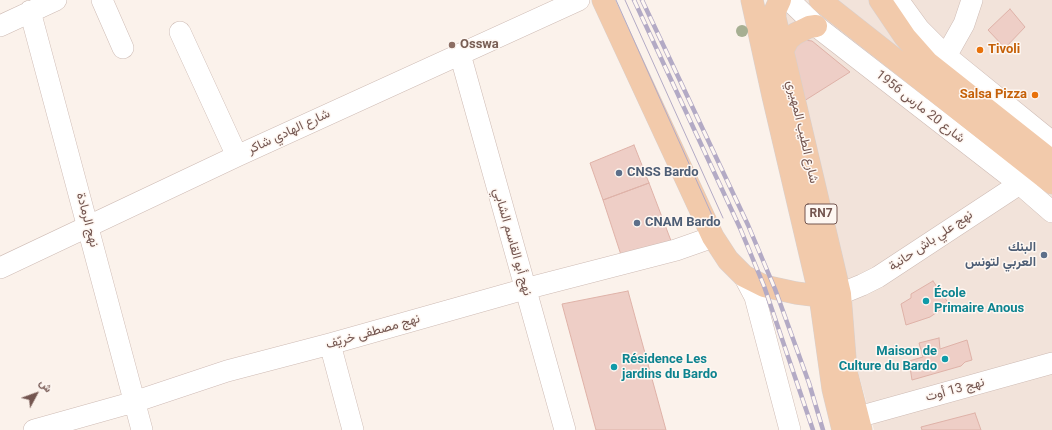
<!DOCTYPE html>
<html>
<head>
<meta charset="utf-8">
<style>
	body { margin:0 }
	#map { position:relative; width:1052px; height:430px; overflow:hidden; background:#fbf2eb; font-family:Roboto,Vazirmatn,sans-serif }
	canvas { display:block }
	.north { position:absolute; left:16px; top:374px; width:40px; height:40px; -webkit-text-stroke:3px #fef7f2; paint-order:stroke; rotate:49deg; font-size:11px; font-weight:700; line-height:16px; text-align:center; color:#745650 }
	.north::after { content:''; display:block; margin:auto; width:14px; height:18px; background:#745650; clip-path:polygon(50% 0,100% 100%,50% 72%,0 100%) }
</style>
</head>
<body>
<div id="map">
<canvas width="1052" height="430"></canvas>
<div class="north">ش</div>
</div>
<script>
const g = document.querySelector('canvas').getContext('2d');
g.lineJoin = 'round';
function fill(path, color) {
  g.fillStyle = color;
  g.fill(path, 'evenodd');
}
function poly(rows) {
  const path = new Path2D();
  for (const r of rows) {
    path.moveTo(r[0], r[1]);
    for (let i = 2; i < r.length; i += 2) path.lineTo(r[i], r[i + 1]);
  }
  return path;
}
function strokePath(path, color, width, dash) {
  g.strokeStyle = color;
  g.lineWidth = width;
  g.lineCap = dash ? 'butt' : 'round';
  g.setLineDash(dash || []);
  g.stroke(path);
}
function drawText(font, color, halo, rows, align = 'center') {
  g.font = font + ' Roboto,Vazirmatn,sans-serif';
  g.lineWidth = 3;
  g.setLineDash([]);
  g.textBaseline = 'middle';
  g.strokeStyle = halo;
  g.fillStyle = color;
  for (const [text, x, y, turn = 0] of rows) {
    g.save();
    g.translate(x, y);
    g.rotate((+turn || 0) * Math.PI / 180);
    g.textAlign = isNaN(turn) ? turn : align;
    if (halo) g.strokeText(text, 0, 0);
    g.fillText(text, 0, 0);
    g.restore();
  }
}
fill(poly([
	[781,0,1052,0,1052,430,874,430,835,288]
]), '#f2e3da');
const building = poly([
	[1010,9,1025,27,1005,48,988,30,1010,9],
	[804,40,812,41,850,72,804,101,794,57,794,47,804,40],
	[634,145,649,183,603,200,590,163,634,145],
	[649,183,673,246,623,261,603,200,649,183],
	[933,281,949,304,930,317,906,325,901,304,911,298,911,294,933,281],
	[628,291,666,430,596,430,562,304,628,291],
	[939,338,940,349,967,340,972,360,965,362,961,366,912,380,909,361,923,357,919,343,939,338],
	[975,413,981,430,922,430,921,427,975,413]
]);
fill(building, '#eecec6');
strokePath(building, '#dfb2a8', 1);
const minor = poly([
	[102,0,123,48],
	[789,0,816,26,1021,185,1052,212],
	[898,0,919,29,946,56,1052,142],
	[30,11,142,430],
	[0,26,56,0],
	[180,32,237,156],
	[460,54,565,430],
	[946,56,964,24,972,0],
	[0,268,237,156,579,0],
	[744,276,755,297,790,430],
	[840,294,862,285,878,277,1030,177],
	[330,344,353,430],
	[858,417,1052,363],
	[34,430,134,402,227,371,330,344,525,289,676,250,713,237]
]);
const major = poly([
	[603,0,713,237,728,260,744,276,764,286,796,293,820,296,834,294],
	[752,0,773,96,820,296,833,389,843,430],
	[780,0,775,11,775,18,840,294,846,371,861,430],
	[820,0,1052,183],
	[880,0,905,37,928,63,1052,161],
	[782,52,788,40,795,34,809,27,816,26]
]);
strokePath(minor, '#cebbb4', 22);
strokePath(major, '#d8d0ce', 23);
strokePath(minor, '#fff', 21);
strokePath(major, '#f2caab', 22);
strokePath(poly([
	[616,0,715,222],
	[625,0,723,218]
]), '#b3aac5', 1);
const rail = poly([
	[634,0,740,228,764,286,813,430],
	[642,0,748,225,775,289,809,383,823,430]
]);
strokePath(rail, '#b3aac5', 4.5);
strokePath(rail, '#fef7f2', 3, [9]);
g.fillStyle = '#a6af92';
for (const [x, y] of [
	[742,31]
]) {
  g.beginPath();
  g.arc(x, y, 6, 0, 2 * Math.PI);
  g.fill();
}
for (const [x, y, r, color] of [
	[452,45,4,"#8d6e63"],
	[980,50,4,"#e8710a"],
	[1035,95,4,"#e8710a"],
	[619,173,4,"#5c6f8a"],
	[637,223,4,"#5c6f8a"],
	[1044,255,4,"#5c6f8a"],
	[926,301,4,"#0f9aa8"],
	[945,359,4,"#0f9aa8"],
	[614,367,4,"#0f9aa8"]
]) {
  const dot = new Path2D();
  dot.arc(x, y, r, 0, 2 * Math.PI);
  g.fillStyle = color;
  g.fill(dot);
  strokePath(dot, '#fef7f2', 1.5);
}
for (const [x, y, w] of [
	[821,214,32]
]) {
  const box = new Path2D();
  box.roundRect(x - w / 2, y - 10, w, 20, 3);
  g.fillStyle = '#fef7f2';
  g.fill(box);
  strokePath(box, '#745650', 1);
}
drawText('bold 12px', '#745650', null, [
	["RN7",821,214]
]);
drawText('bold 13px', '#785e54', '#fef7f2', [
	["Osswa",460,45]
], 'left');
drawText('bold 13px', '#c56008', '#fef7f2', [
	["Tivoli",988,50],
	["Salsa Pizza",1027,95,"right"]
], 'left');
drawText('13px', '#745650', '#fef7f2', [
	["شارع 20 مارس 1956",920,107,38],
	["شارع الهادي شاكر",289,132,-25],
	["شارع الطيب المهيري",802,132,77],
	["نهج الرمادة",87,220,75],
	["نهج علي باش حانبة",931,241,-34],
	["نهج أبو القاسم الشابي",512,242,74],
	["نهج مصطفى خريّف",373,332,-16],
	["نهج 13 أوت",955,390,-15]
]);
drawText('bold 13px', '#4e5e75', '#fef7f2', [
	["CNSS Bardo",627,173],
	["CNAM Bardo",645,223],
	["البنك",1036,248,"right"],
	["العربي لتونس",1036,263,"right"]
], 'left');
drawText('bold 13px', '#0d838f', '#fef7f2', [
	["École",934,294],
	["Primaire Anous",934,309],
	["Maison de",937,352,"right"],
	["Culture du Bardo",937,367,"right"],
	["Résidence Les",622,360],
	["jardins du Bardo",622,375]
], 'left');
</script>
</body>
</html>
